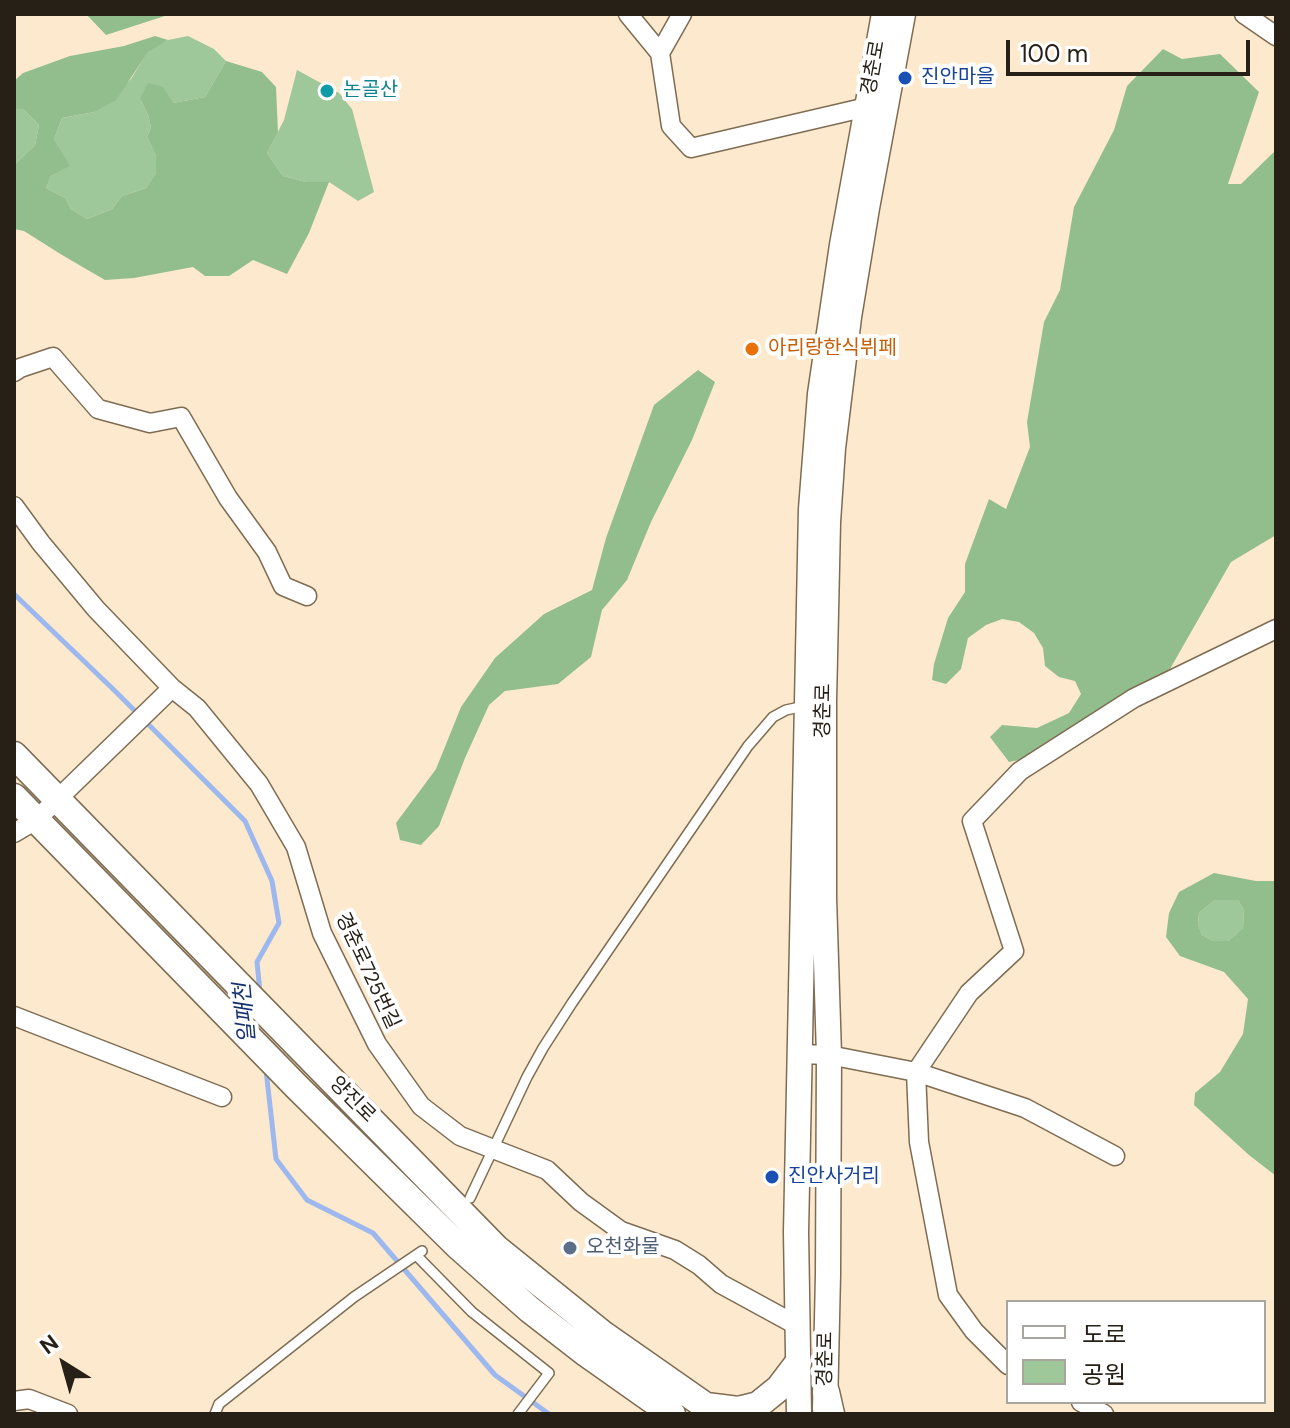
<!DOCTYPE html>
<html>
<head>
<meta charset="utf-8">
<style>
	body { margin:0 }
	#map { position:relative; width:1290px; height:1428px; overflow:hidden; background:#fde9cd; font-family:"DM Sans","Noto Sans KR",sans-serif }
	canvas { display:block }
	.frame { position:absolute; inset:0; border:16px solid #272016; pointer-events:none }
	.legend { position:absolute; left:1006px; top:1300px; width:260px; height:104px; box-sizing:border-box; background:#fff; border:2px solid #a9a6a2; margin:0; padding:10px 14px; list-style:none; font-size:24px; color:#272016 }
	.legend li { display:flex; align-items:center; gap:16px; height:40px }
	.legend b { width:40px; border:2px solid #a9a6a2 }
	.north { position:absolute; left:24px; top:1324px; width:80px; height:80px; -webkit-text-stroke:6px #fff; paint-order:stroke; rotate:323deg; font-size:22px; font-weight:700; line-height:32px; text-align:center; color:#272016 }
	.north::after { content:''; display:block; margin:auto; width:28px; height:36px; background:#272016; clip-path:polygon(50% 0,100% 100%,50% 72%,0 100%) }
	.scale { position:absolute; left:1006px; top:40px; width:244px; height:36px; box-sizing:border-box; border:4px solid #272016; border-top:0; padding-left:10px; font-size:24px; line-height:28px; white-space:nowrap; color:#272016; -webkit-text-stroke:6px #fff; paint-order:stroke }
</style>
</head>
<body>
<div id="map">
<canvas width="1290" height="1428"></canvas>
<div class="frame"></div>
<ul class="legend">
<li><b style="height:10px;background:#fff"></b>도로</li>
<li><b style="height:22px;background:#9ec79a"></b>공원</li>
</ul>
<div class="north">N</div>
<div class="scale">100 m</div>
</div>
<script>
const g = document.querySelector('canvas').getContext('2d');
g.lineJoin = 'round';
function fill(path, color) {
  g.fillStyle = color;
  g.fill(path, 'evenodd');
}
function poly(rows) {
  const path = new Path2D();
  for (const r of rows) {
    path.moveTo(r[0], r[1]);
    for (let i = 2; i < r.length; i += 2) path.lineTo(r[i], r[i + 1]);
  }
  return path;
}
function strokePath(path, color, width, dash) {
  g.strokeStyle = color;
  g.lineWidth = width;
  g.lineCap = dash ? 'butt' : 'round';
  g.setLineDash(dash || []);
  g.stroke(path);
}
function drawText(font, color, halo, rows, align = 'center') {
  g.font = font + ' "DM Sans","Noto Sans KR",sans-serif';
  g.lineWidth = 8;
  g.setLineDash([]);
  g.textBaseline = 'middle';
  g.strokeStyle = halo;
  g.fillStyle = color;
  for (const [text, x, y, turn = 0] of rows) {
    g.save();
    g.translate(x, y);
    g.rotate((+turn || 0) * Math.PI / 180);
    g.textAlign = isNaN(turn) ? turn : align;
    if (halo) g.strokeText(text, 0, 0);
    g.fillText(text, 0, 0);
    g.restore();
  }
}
fill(poly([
	[188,36,214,49,226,61,205,97,173,103,140,99,148,115,151,127,147,137,156,156,156,173,146,188,122,196,112,209,87,219,71,209,65,198,46,188,51,176,69,166,54,139,62,118,94,112,131,79,148,51,168,40],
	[297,70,339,93,352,109,374,192,358,201,329,182,306,182,283,176,267,153,284,120],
	[14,109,23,109,39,125,35,145,14,165],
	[1215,900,1238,900,1244,910,1243,928,1228,941,1213,941,1202,935,1198,924,1199,913]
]), '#9ec79a');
fill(poly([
	[86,14,171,14,106,35],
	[155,36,168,40,148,52,116,100,94,112,62,118,54,139,70,166,51,176,46,188,65,198,71,209,87,219,112,209,122,196,146,188,156,173,156,156,147,137,151,127,148,115,140,99,148,83,163,87,173,103,205,97,226,61,262,72,276,87,278,132,267,153,283,176,306,182,329,182,309,233,287,274,253,260,229,276,205,276,193,267,134,278,105,280,62,255,24,231,14,229,14,165,35,145,39,125,23,109,14,109,14,81,23,73,70,56,124,46],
	[1163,49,1182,59,1220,54,1259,92,1228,184,1241,184,1276,150,1276,535,1231,562,1170,669,1114,700,1029,758,1009,762,990,737,1002,725,1037,728,1069,713,1081,694,1075,681,1059,677,1045,666,1043,648,1034,633,1019,622,1002,619,986,625,968,638,961,669,946,684,932,680,934,664,948,618,965,592,965,564,989,499,1006,509,1030,447,1027,422,1044,322,1060,290,1074,207,1114,130,1127,86],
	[698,370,715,382,692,440,651,522,627,580,602,610,591,657,558,684,505,691,489,705,465,758,439,826,421,845,400,840,396,823,436,769,461,707,495,658,544,614,592,590,606,538,654,405],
	[1214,873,1256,881,1276,881,1276,1176,1249,1155,1194,1105,1195,1093,1220,1072,1243,1034,1248,999,1224,972,1180,956,1166,937,1169,913,1179,892],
	[1215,900,1238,900,1244,910,1243,928,1228,941,1213,941,1202,935,1198,924,1199,913]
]), '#92be8e');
strokePath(poly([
	[14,594,115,691,245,821,272,881,279,923,257,962,260,992],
	[266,1070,276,1159,307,1200,373,1233,495,1375,549,1414]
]), '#9db8ee', 5);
const service = poly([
	[470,1198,527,1077,543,1048,572,1003,748,746,773,717,786,710,805,706],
	[416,1255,472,1312,549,1373,518,1414],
	[215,1414,219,1404,354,1297,422,1251]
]);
const minor = poly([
	[628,14,660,53,671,126,691,148,867,107],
	[1244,14,1276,36],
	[660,53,682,14],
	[14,372,20,368,53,357,98,409,150,423,181,417,228,498,267,552,283,586,307,596],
	[14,506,41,543,96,609,172,688,197,708,259,784,296,847,322,933,377,1044,421,1106,460,1136,547,1170,581,1202,621,1231,675,1250,699,1265,721,1284,798,1326],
	[14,833,36,820,172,688],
	[14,1016,222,1097],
	[800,1054,829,1055,916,1072,1025,1108,1115,1156],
	[1008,1365,974,1331,948,1295,919,1142,916,1072,969,993,1014,951,972,821,1020,771,1134,698,1276,629],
	[14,1401,29,1399,68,1414],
	[1081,1402,1104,1414]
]);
const tertiary = poly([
	[825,1409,828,1274,829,1055,824,898,824,701,828,522,833,448,849,317,867,208,903,14],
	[799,1414,796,1232,811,509,820,394,842,245,884,14]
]);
const secondary = poly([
	[14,755,496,1248,604,1335,717,1414],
	[14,797,297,1087,458,1246,529,1309,587,1354,672,1414],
	[826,1392,831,1414],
	[706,1406,738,1410,758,1405,779,1388,798,1363]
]);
strokePath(service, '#7e6c53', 12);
strokePath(minor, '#7e6c53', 21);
strokePath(tertiary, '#7e6c53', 27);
strokePath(secondary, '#7e6c53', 29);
strokePath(service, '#fff', 9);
strokePath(minor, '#fff', 18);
strokePath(tertiary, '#fff', 24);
strokePath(secondary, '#fff', 26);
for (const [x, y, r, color] of [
	[905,78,8,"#1a4fb4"],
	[327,91,8,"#0f9aa8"],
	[752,349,8,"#e8710a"],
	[772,1177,8,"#1a4fb4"],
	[570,1248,8,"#5c6f8a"]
]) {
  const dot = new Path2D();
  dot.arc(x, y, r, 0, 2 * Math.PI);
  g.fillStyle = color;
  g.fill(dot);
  strokePath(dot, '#fff', 3);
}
drawText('20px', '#272016', '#fff', [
	["경춘로",874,68,-80],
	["경춘로",824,711,-89],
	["경춘로725번길",367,971,65],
	["양진로",352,1100,45],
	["경춘로",826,1359,-89]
]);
drawText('20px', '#164399', '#fff', [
	["진안마을",921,78],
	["진안사거리",788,1177]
], 'left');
drawText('20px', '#0d838f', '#fff', [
	["논골산",343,91]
], 'left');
drawText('20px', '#c56008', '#fff', [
	["아리랑한식뷔페",768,349]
], 'left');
drawText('20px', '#4e5e75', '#fff', [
	["오천화물",586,1248]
], 'left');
drawText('italic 22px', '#163370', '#fff', [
	["일패천",246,1013,-95]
]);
</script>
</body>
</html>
